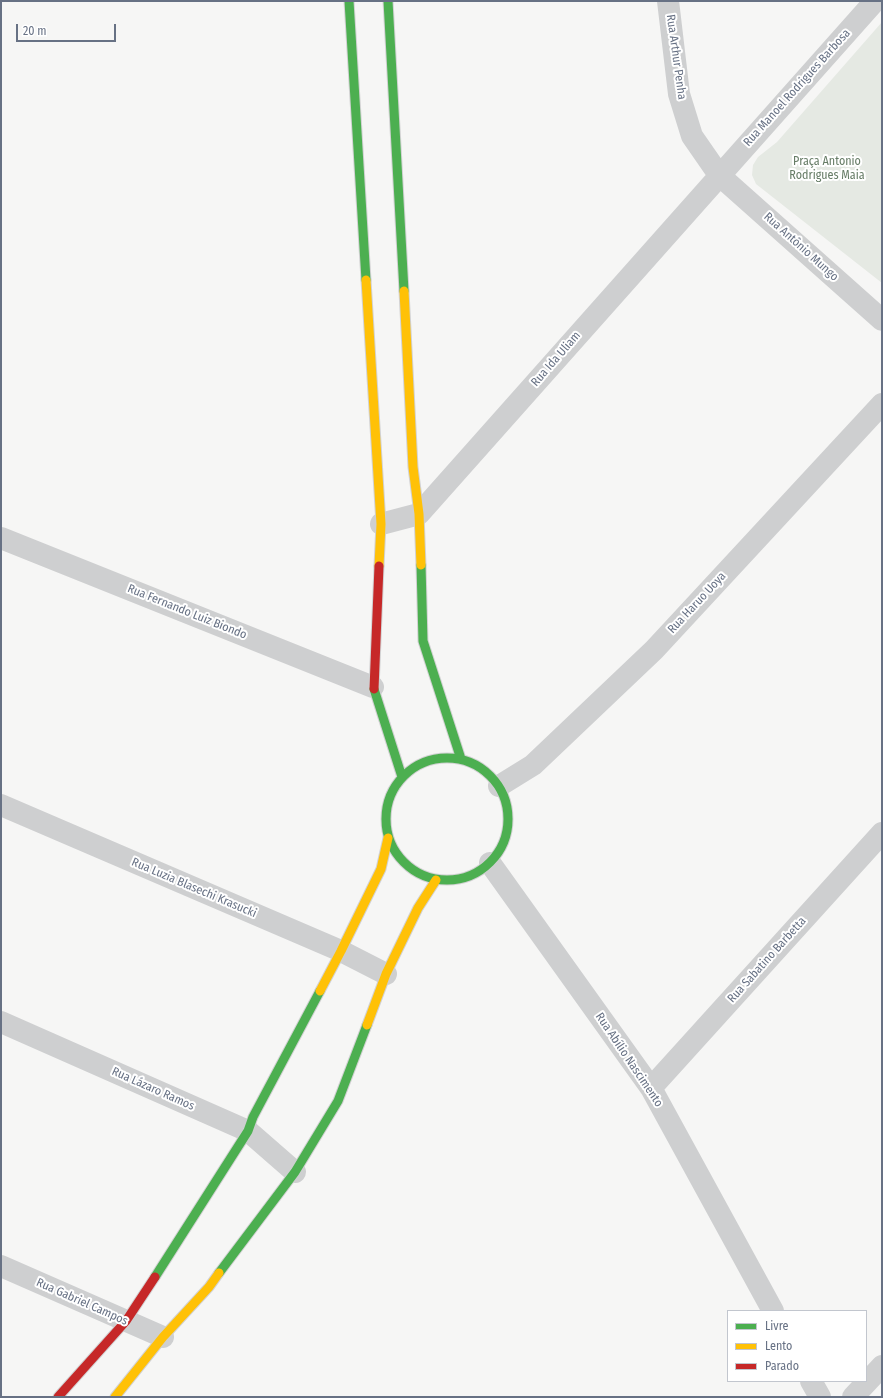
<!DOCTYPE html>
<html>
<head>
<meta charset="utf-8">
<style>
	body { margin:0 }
	#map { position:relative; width:883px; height:1398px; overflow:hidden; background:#f6f6f5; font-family:"Fira Sans Condensed",sans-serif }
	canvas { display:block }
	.frame { position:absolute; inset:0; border:2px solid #677184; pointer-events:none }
	.legend { position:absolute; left:727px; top:1310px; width:140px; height:72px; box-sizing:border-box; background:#fff; border:1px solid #c2c6ce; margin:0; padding:5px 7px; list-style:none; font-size:12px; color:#677184 }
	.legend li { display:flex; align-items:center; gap:8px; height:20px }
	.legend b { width:20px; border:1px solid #c2c6ce }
	.scale { position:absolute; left:16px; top:24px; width:100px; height:18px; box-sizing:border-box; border:2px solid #677184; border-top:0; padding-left:5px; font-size:12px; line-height:14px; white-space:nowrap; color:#677184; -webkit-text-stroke:3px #fff; paint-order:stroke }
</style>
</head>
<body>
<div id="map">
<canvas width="883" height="1398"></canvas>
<div class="frame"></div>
<ul class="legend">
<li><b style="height:5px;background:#4caf50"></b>Livre</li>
<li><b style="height:5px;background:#ffc107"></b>Lento</li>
<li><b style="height:5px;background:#c62828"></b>Parado</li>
</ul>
<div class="scale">20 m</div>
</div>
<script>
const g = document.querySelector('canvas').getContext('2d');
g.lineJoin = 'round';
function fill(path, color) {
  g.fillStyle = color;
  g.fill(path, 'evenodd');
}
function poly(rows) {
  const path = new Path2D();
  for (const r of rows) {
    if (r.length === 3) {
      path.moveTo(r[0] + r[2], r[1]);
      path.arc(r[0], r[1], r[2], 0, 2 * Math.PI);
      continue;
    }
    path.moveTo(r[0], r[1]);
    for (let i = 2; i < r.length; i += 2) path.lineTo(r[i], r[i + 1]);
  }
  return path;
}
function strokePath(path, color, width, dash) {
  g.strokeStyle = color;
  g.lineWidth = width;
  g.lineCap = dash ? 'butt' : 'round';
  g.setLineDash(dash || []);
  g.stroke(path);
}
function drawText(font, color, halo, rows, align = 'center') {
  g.font = font + ' "Fira Sans Condensed",sans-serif';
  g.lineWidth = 4;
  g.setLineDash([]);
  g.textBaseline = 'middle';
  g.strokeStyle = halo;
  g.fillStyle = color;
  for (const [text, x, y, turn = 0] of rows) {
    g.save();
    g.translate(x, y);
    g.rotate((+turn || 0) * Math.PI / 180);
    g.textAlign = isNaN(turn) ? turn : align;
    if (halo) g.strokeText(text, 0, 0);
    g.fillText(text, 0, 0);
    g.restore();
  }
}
fill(poly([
	[882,22,882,283,756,184,752,175,753,165,758,157,777,142]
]), '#e5e9e3');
const fast = poly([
	[349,1,366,280],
	[388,1,404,291],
	[421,565,423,641,461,759],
	[374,689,402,777],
	[447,819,61],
	[219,1273,295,1172,338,1101,367,1025],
	[155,1277,248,1131,253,1117,320,991]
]);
const slow = poly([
	[366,280,381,524,379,566],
	[404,291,413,467,419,514,421,565],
	[320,991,341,951,381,869,388,838],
	[367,1025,386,974,418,908,436,880],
	[115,1397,163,1337,209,1287,219,1273]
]);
const jam = poly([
	[374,689,379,566],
	[58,1397,126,1321,155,1277]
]);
strokePath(fast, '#d2d2d3', 11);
strokePath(slow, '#d2d2d3', 11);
strokePath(jam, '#d2d2d3', 11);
strokePath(poly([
	[668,1,679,94,692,136,719,175,882,320],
	[381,524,419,514,875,1],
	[1,538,373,687],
	[499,786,533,765,654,650,882,404],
	[1,805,341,951,386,974],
	[490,863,651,1088,773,1311],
	[1,1022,248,1131,295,1172],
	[651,1088,882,833],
	[1,1266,163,1337],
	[811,1381,820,1397],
	[853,1397,882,1366]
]), '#cecfd0', 22);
strokePath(fast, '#4caf50', 9);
strokePath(slow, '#ffc107', 9);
strokePath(jam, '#c62828', 9);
drawText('12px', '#677184', '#fff', [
	["Rua Arthur Penha",676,57,82],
	["Rua Manoel Rodrigues Barbosa",797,88,-48],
	["Rua Antônio Mungo",801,247,42],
	["Rua Ida Uliam",556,359,-49],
	["Rua Haruo Uoya",697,603,-47],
	["Rua Fernando Luiz Biondo",187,612,22],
	["Rua Luzia Blasechi Krasucki",194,888,23],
	["Rua Sabatino Barbetta",767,960,-48],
	["Rua Abílio Nascimento",629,1060,56],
	["Rua Lázaro Ramos",153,1089,24],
	["Rua Gabriel Campos",82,1302,24]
]);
drawText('12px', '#667c66', '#fff', [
	["Praça Antonio",827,162],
	["Rodrigues Maia",827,176]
]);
</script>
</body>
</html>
